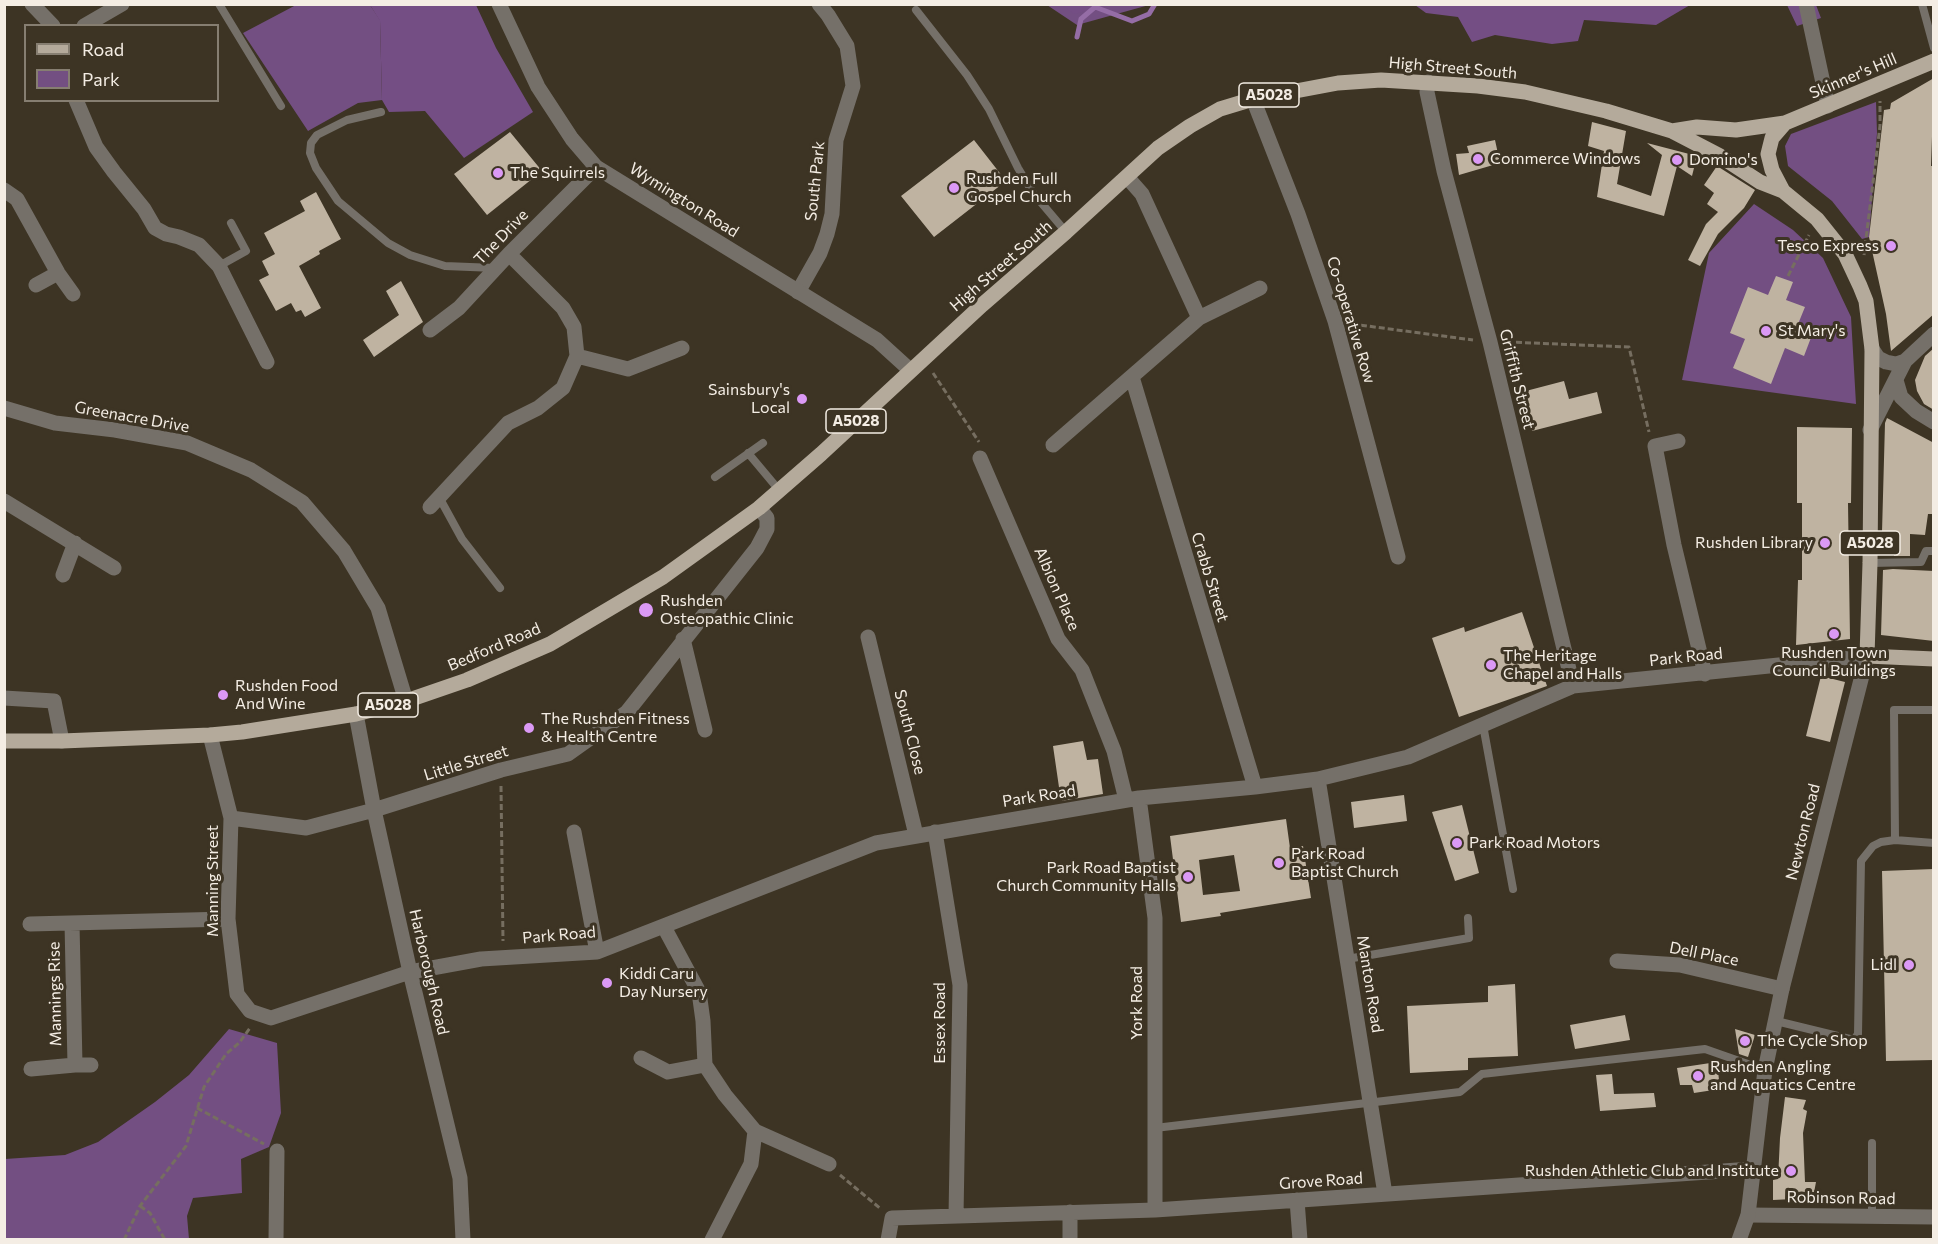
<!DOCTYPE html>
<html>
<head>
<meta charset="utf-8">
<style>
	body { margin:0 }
	#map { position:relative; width:1938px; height:1244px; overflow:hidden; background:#3d3424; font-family:Commissioner,sans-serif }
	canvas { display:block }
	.frame { position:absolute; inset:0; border:6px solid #f4ede4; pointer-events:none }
	.legend { position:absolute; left:24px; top:24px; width:195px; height:78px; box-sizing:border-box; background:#3d3424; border:2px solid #867e71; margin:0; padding:8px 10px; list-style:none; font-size:18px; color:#f4ede4 }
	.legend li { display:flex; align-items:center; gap:12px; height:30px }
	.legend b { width:30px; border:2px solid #867e71 }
</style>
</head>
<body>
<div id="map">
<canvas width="1938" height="1244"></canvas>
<div class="frame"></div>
<ul class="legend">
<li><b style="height:8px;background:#b4aa9b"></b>Road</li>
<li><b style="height:16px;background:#734f82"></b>Park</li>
</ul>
</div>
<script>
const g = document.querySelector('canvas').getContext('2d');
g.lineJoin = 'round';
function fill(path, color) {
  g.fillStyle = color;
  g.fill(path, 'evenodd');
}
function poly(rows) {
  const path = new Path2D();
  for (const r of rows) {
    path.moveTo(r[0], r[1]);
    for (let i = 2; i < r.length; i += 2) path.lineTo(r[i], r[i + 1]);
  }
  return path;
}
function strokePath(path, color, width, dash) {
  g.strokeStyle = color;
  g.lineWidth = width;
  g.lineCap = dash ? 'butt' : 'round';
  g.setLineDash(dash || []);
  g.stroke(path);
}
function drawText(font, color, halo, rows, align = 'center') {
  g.font = font + ' Commissioner,sans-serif';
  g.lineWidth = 6;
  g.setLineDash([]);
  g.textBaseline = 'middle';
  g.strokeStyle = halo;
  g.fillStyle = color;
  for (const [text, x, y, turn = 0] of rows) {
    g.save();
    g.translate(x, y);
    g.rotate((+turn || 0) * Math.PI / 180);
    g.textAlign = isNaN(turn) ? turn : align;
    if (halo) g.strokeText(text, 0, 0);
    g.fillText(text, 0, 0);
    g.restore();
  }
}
fill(poly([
	[296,5,370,5,380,20,382,100,358,103,308,131,243,33],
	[1047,5,1149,5,1077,25],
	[1787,5,1816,5,1821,18,1797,26],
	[1876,102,1877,133,1869,237,1862,239,1832,201,1788,166,1785,146,1791,134],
	[1754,204,1793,230,1823,258,1851,317,1856,404,1682,380,1709,253],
	[229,1029,277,1043,281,1113,269,1147,241,1159,242,1193,193,1198,187,1216,189,1239,5,1239,5,1159,65,1155,98,1142,155,1102,189,1075]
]), '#734f82');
fill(poly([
	[370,5,476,5,496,48,533,112,464,158,425,111,389,112,382,100,380,21],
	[1062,5,1111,5,1074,14],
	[1415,5,1690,5,1656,25,1584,20,1578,41,1552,44,1495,35,1472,42,1458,17,1426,13]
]), '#744e84');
strokePath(poly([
	[1094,4,1095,7,1132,21,1149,14,1155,4],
	[1077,37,1081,19,1095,7]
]), '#956da6', 5);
fill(poly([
	[1934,78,1931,166,1934,166,1934,314,1891,351,1886,314,1869,237,1884,110,1890,109,1891,103],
	[1592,122,1626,131,1617,184,1651,196,1662,155,1647,143,1697,156,1692,176,1677,166,1664,216,1597,197,1604,151,1588,146],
	[510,132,542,171,487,215,454,174],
	[974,140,1006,181,934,237,901,196],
	[1495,140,1500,163,1459,175,1456,154,1469,153,1467,146],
	[1717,166,1755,190,1744,208,1718,234,1700,266,1688,260,1706,224,1718,212,1707,204,1714,193,1704,185],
	[316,192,341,239,319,251,320,254,299,266,321,308,305,317,301,310,296,312,291,303,276,311,259,280,269,275,262,261,275,254,264,233,305,211,300,201],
	[1776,276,1793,282,1786,300,1805,307,1796,329,1812,335,1804,356,1785,348,1771,384,1733,368,1745,339,1730,333,1748,287,1768,295],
	[401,281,423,322,374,357,363,340,399,315,386,291],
	[1934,348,1934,410,1924,404,1917,391,1915,380,1925,356],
	[1564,381,1569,399,1597,392,1602,413,1532,431,1522,392],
	[1887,418,1934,443,1934,514,1928,514,1925,535,1910,534,1910,556,1894,556,1894,533,1882,532,1885,423],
	[1797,427,1852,428,1851,503,1848,503,1850,639,1796,645,1798,580,1802,580,1802,503,1797,503],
	[1893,569,1934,571,1934,641,1881,635,1883,570],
	[1522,612,1547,686,1459,717,1432,638,1464,627,1465,632],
	[1821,676,1845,682,1830,742,1806,736],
	[1083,741,1087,760,1098,759,1103,794,1061,801,1053,746],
	[1404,795,1407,821,1354,828,1351,802],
	[1462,805,1479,873,1455,881,1432,812],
	[1286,819,1290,848,1303,846,1311,898,1220,913,1221,916,1181,922,1170,836],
	[1234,855,1240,891,1203,895,1199,860],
	[1934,869,1934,1060,1886,1061,1882,871],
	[1515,984,1518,1056,1468,1058,1468,1070,1410,1073,1407,1006,1488,1002,1488,986],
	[1625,1015,1630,1040,1575,1049,1570,1025],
	[1735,1029,1755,1035,1748,1057,1739,1054],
	[1717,1062,1720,1089,1694,1093,1692,1085,1680,1085,1677,1068],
	[1612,1074,1614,1094,1654,1093,1656,1107,1600,1111,1596,1075],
	[1785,1097,1806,1100,1803,1109,1807,1111,1803,1133,1805,1182,1816,1182,1813,1198,1773,1200,1773,1180,1778,1179,1780,1138]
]), '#bfb3a1');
strokePath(poly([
	[1864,255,1880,126,1880,101],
	[1788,276,1809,235],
	[1352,324,1473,340],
	[1507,342,1629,347,1649,432],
	[933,373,979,442],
	[501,786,503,941],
	[197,1108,264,1144],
	[840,1175,881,1209],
	[140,1206,150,1213,165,1240],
	[124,1240,140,1206,186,1146,204,1087,226,1054,239,1043,250,1028]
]), '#766e60', 3, [6, 3]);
strokePath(poly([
	[219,4,281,106],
	[1922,4,1934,48],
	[916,10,967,75,989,109,1018,168,1033,193,1066,232],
	[381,112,347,120,317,135,311,143,310,153,316,168,338,201,388,243,410,255,445,266,495,268],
	[219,266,246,251,231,223],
	[748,453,779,490],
	[715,477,763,443],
	[439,497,462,539,500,588],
	[1870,563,1921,562,1926,551,1934,551],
	[1483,725,1513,889],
	[1895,840,1894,710,1934,710],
	[1347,959,1469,938,1468,918],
	[1776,1021,1854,1040,1858,1034,1861,861,1873,846,1881,842,1895,840,1934,843],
	[1155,1128,1460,1092,1482,1074,1705,1049,1765,1070],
	[1872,1217,1872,1143]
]), '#757069', 8);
strokePath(poly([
	[32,4,53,26],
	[1806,4,1828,106],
	[84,26,122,4],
	[1428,82,1427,92,1444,171,1490,342,1573,686],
	[1253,99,1298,214,1335,321,1398,557],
	[76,100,96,147,114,172,144,209,155,228,166,234,179,237,199,245,219,266,267,362],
	[1127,177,1142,194,1199,318],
	[4,190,17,199,58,273,73,294],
	[36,285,58,273],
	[798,292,820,253,827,234,832,214,836,140,853,86,847,46,828,15,819,4],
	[430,330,459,308,509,254,596,167],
	[1872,349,1878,358,1886,362,1896,364,1905,361],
	[577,356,628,369,682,348],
	[1132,377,1255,787],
	[1896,380,1901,397,1916,411,1934,422],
	[4,408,55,423,115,430,187,443,251,470,302,502,344,551,378,608,406,701],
	[1870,430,1905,361,1934,334],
	[1678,441,1655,446,1674,545,1705,674],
	[1053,445,1199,318,1260,288],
	[980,458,1058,639,1082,670,1114,751,1126,800],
	[4,501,114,568],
	[430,507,508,423,538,408,563,388,577,356,574,327,563,308,509,254],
	[63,575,75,543],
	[868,637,916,835],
	[683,639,705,730],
	[4,698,54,701,62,741],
	[356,714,374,810,410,972,460,1178,463,1240],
	[210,735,231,818,228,919,237,994,250,1011,271,1018,410,972,481,959,597,952,876,843,1139,798,1255,787,1318,779,1408,757,1573,686,1867,656],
	[1318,779,1385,1194],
	[1139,798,1155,918,1155,1210],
	[231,818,306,828,374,810,501,770,568,754,627,712,757,548,767,529,767,518,759,508],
	[574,832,597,952],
	[935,832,960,985,956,1216],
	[30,924,228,919],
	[664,927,699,992,703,1021,705,1065,725,1095,755,1131,751,1164,712,1240],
	[1617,961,1680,965,1782,989],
	[641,1058,668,1072,705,1065],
	[75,1065,91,1065],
	[31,1069,75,1065,72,923],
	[755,1131,829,1164],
	[1297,1200,1300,1240],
	[1748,1215,1934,1217],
	[276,1240,277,1151],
	[888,1240,892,1218,1155,1210,1752,1169],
	[1070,1240,1070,1212]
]), '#757069', 15);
strokePath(poly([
	[499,4,538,87,572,139,596,167,877,340,910,370],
	[1739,1240,1748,1215,1765,1070,1782,989,1867,656]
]), '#757069', 15);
strokePath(poly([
	[1672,131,1697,127,1736,130,1785,123,1934,61],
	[1783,191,1772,170,1768,154,1772,138,1785,123],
	[4,741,62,741,210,735,242,732,356,714,406,701,467,680,550,644,663,577,759,508,821,454,982,305,1066,232,1158,148,1190,126,1220,109,1253,99,1338,83,1381,80,1478,86,1525,92,1606,111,1672,131,1720,156,1760,182,1783,191,1817,219,1845,254,1860,286,1866,301,1872,349,1870,563,1867,656,1934,659]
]), '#b4aa9b', 15);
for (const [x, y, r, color] of [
	[1478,159,6,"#db99f5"],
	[1677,160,6,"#db99f5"],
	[498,173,6,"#db99f5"],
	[954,188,6,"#db99f5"],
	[1891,246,6,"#db99f5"],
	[1766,331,6,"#db99f5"],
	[802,399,6,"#db99f5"],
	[1825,543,6,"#db99f5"],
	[646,610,8,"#db99f5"],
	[1834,634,6,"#db99f5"],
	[1491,665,6,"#db99f5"],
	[223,695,6,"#db99f5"],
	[529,728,6,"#db99f5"],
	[1457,843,6,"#db99f5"],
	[1279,863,6,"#db99f5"],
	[1188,877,6,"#db99f5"],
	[1909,965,6,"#db99f5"],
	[607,983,6,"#db99f5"],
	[1745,1041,6,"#db99f5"],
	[1698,1076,6,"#db99f5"],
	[1791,1171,6,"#db99f5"]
]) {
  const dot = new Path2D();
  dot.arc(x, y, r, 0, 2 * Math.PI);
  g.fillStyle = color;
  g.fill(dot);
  strokePath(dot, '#3d3424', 2);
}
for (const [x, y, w] of [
	[1269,95,60],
	[856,421,60],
	[1870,543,60],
	[388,705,60]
]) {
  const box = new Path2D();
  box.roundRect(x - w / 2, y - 12, w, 24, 4.5);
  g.fillStyle = '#3d3424';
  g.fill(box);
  strokePath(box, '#f4ede4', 1.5);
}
drawText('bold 15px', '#f4ede4', null, [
	["A5028",1269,95],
	["A5028",856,421],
	["A5028",1870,543],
	["A5028",388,705]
]);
drawText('16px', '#f4ede4', '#3d3424', [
	["High Street South",1453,68,5],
	["Skinner's Hill",1853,76,-23],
	["South Park",815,181,-84],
	["Wymington Road",684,200,32],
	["The Drive",501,237,-46],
	["High Street South",1001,266,-41],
	["Co-operative Row",1351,320,73],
	["Griffith Street",1517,379,76],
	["Greenacre Drive",132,417,10],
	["Crabb Street",1210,577,73],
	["Albion Place",1057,589,66],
	["Bedford Road",494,647,-23],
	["Park Road",1686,657,-6],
	["South Close",910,732,76],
	["Little Street",466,763,-17],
	["Park Road",1039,796,-9],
	["Newton Road",1803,832,-76],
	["Manning Street",213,881,-90],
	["Park Road",559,935,-5],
	["Dell Place",1704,954,11],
	["Harborough Road",429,972,77],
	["Manton Road",1370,984,81],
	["Mannings Rise",55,994,-91],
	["York Road",1137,1003,-90],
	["Essex Road",940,1023,-90],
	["Grove Road",1321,1181,-4],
	["Robinson Road",1841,1198,1]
]);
drawText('16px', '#f4ede4', '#3d3424', [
	["Commerce Windows",1490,159],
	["Domino's",1689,160],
	["The Squirrels",510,173],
	["Rushden Full",966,179],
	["Gospel Church",966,197],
	["Tesco Express",1879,246,"right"],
	["St Mary's",1778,331],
	["Sainsbury's",790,390,"right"],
	["Local",790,408,"right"],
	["Rushden Library",1813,543,"right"],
	["Rushden",660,601],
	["Osteopathic Clinic",660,619],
	["Rushden Town",1834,653,"center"],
	["Council Buildings",1834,671,"center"],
	["The Heritage",1503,656],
	["Chapel and Halls",1503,674],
	["Rushden Food",235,686],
	["And Wine",235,704],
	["The Rushden Fitness",541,719],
	["& Health Centre",541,737],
	["Park Road Motors",1469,843],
	["Park Road",1291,854],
	["Baptist Church",1291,872],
	["Park Road Baptist",1176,868,"right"],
	["Church Community Halls",1176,886,"right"],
	["Lidl",1897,965,"right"],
	["Kiddi Caru",619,974],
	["Day Nursery",619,992],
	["The Cycle Shop",1757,1041],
	["Rushden Angling",1710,1067],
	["and Aquatics Centre",1710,1085],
	["Rushden Athletic Club and Institute",1779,1171,"right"]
], 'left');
</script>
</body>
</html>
